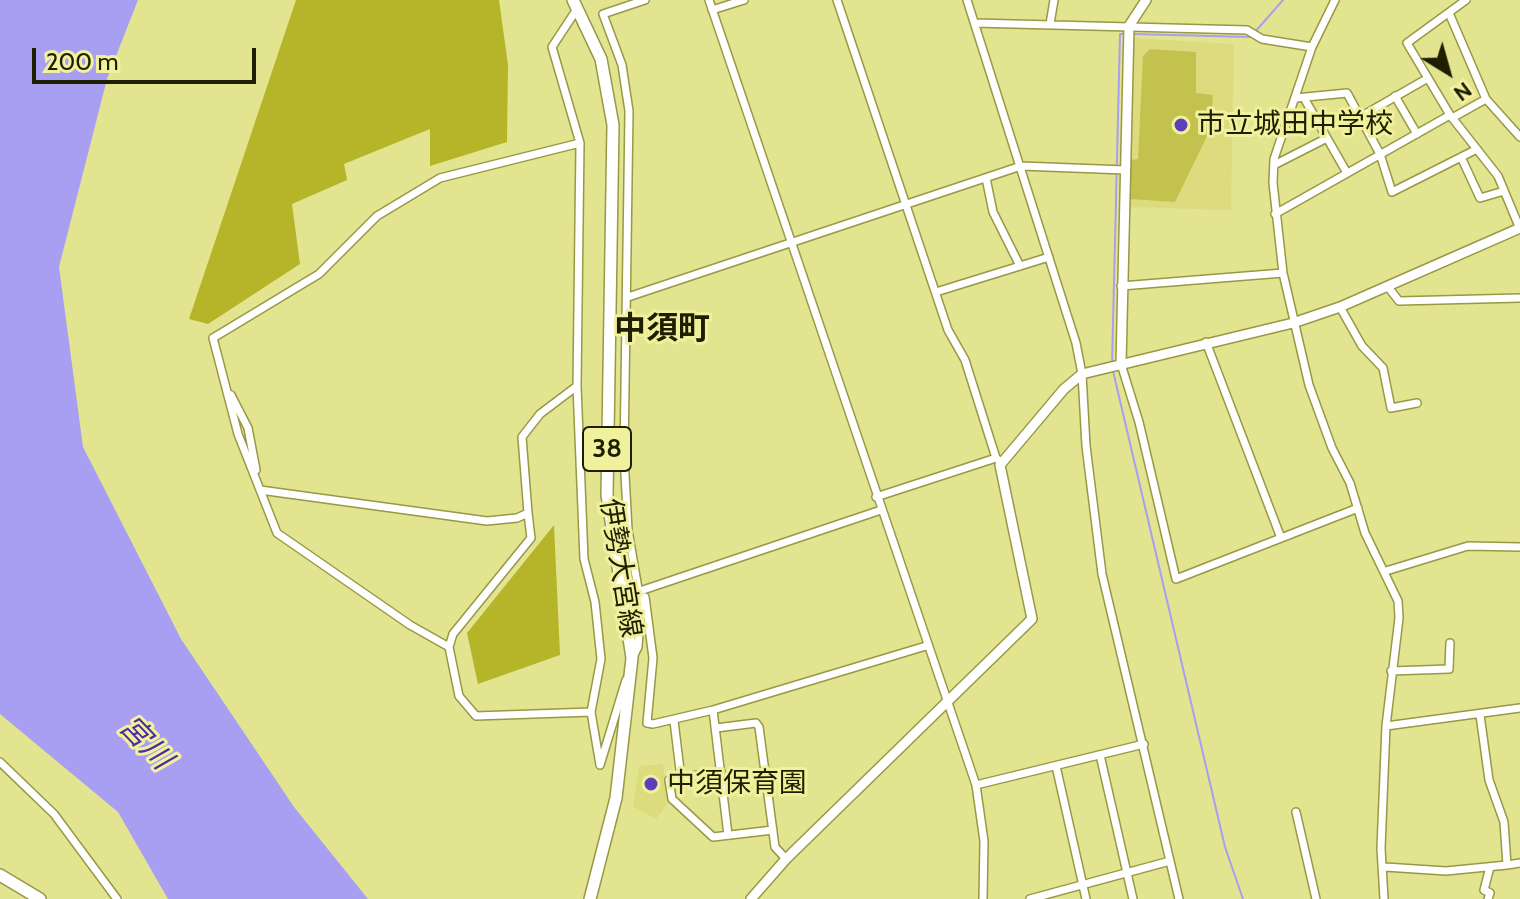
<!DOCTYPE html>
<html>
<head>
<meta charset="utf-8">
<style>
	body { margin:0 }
	#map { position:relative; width:1520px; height:899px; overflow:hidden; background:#e3e490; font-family:Cabin,sans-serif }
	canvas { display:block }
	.north { position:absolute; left:1408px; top:32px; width:80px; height:80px; -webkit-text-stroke:6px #f1f19d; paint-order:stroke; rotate:143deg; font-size:22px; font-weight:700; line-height:32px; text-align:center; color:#1e1e00 }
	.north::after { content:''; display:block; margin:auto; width:28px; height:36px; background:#1e1e00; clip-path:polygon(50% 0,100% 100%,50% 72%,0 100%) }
	.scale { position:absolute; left:32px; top:48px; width:224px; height:36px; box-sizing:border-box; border:4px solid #1e1e00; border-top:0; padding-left:10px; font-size:24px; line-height:28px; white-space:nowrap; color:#1e1e00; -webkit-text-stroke:6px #f1f19d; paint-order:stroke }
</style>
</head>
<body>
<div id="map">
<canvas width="1520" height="899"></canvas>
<div class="north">N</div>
<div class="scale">200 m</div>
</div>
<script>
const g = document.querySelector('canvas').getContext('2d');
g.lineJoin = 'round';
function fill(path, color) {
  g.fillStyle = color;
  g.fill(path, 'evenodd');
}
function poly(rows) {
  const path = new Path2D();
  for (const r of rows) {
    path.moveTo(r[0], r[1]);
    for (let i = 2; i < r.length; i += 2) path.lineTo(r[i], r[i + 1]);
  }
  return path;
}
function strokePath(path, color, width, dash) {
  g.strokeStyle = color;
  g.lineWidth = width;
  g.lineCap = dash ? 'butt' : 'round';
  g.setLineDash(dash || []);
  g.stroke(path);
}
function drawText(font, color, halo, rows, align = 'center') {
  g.font = font + ' Cabin,"Noto Sans JP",sans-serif';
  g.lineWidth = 6;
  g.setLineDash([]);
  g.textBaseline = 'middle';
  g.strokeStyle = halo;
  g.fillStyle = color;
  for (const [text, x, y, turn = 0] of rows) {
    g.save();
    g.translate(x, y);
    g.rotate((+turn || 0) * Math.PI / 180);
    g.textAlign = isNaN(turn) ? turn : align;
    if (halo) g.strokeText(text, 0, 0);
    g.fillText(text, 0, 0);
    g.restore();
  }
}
fill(poly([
	[1133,38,1234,44,1231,210,1128,207],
	[663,764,669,802,656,819,633,806,639,766]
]), '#dcdc7f');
fill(poly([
	[1150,49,1196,52,1196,93,1213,95,1211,128,1175,202,1129,199,1131,160,1138,159,1143,56]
]), '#c4c24e');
fill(poly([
	[296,0,499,0,508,65,507,142,430,166,430,129,344,164,347,180,292,204,300,264,208,324,189,319],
	[554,525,560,655,478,684,467,633]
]), '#b6b429');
fill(poly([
	[0,0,138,0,107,79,59,267,83,447,181,639,294,807,368,899,168,899,118,812,0,714]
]), '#a89ef2');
strokePath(poly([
	[1255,32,1283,0],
	[1133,34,1250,37],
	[1112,365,1120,34,1126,34],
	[1113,371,1225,847,1243,899]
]), '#a89ef2', 2);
const minor = poly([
	[709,0,976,785,984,841,983,899],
	[837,0,948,330,965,360,996,458,1001,462],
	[967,0,1076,343,1082,374,1086,446,1102,574,1179,899],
	[1335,0,1312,47,1274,159,1273,183,1283,273,1309,385,1332,448,1350,483,1365,533,1398,601,1399,618,1386,726,1381,848,1384,899],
	[577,9,552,47,580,143,577,386,584,559,595,602,601,659,591,712,600,765,626,680],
	[712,10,744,0],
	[1449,13,1486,99],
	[975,23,1247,30,1262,39,1312,47],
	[1050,24,1054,0],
	[1395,96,1417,134],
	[1296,98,1347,93,1380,154,1392,192,1477,149],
	[1304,98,1347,173],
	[1450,115,1407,43,1466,0],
	[1360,117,1428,78],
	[1452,118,1486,99,1520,137],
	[1461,157,1480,198,1504,191],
	[1274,165,1327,138],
	[986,178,993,212,1020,266],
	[1275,214,1450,115,1498,176,1520,229],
	[1121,286,1283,273],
	[1388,287,1399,301,1520,298],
	[936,292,1049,257],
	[628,297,1021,166,1125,170],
	[1340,307,1362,346,1383,368,1391,408,1417,403],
	[213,338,238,434,277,533,410,625,449,647,459,696,476,716,591,712],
	[213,338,319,274,377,216,440,178,580,143],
	[1206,342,1281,538],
	[1121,364,1139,422,1176,579,1358,508],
	[231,395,248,428,256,470],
	[260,490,487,521,517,518,528,513,522,437,540,414,577,386],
	[876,497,996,458],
	[1386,571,1468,546,1520,547],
	[640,591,881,510],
	[645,597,653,658,647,723,653,724,713,710,926,646],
	[449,647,453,634,531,538,528,513],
	[633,657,638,647,641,606,628,530,624,456,629,111,622,65,603,14,645,0],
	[1391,671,1449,669,1450,643],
	[713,710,728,835],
	[1480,715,1489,780,1504,822,1507,865,1520,863],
	[674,721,681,778],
	[1386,726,1520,708],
	[716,728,756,723,759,727,775,847,786,859],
	[1100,755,1133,899],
	[0,762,54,814,117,899],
	[1056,766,1086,899],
	[721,771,669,780,672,799,713,837,773,830],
	[976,785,1144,744],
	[1296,812,1316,899],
	[1385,867,1446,871,1507,865],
	[1030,899,1170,861],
	[1488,899,1490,893,1484,890,1490,867]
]);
const tertiary = poly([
	[1121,364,1129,26,1146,0],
	[751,899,786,859,1032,619,1000,465,1064,389,1082,374,1293,323,1340,307,1520,228]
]);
const primary = poly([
	[573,0,601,59,613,125,607,495,632,658,616,798,590,899],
	[0,875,40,899]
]);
strokePath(minor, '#989845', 10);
strokePath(tertiary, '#989845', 12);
strokePath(primary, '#989845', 14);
strokePath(minor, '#fff', 7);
strokePath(tertiary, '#fff', 9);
strokePath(primary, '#fff', 11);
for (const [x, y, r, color] of [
	[1181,125,8,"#5c40b8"],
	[651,784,8,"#5c40b8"]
]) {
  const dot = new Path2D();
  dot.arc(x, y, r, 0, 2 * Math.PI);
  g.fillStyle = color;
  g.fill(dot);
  strokePath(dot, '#f1f19d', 3);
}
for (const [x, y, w] of [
	[607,449,48]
]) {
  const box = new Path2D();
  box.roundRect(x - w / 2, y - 22, w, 44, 6);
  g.fillStyle = '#f1f19d';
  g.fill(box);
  strokePath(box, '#1e1e00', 2);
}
drawText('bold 26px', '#1e1e00', null, [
	["38",607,449]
]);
drawText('28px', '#1e1e00', '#f1f19d', [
	["市立城田中学校",1197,125],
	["中須保育園",667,784]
], 'left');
drawText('28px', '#1e1e00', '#f1f19d', [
	["伊勢大宮線",620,568,81]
]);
drawText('italic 30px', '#4c2aa2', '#f1f19d', [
	["宮川",145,743,46]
]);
drawText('bold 32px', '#1e1e00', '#f1f19d', [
	["中須町",662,330]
]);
</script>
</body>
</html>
